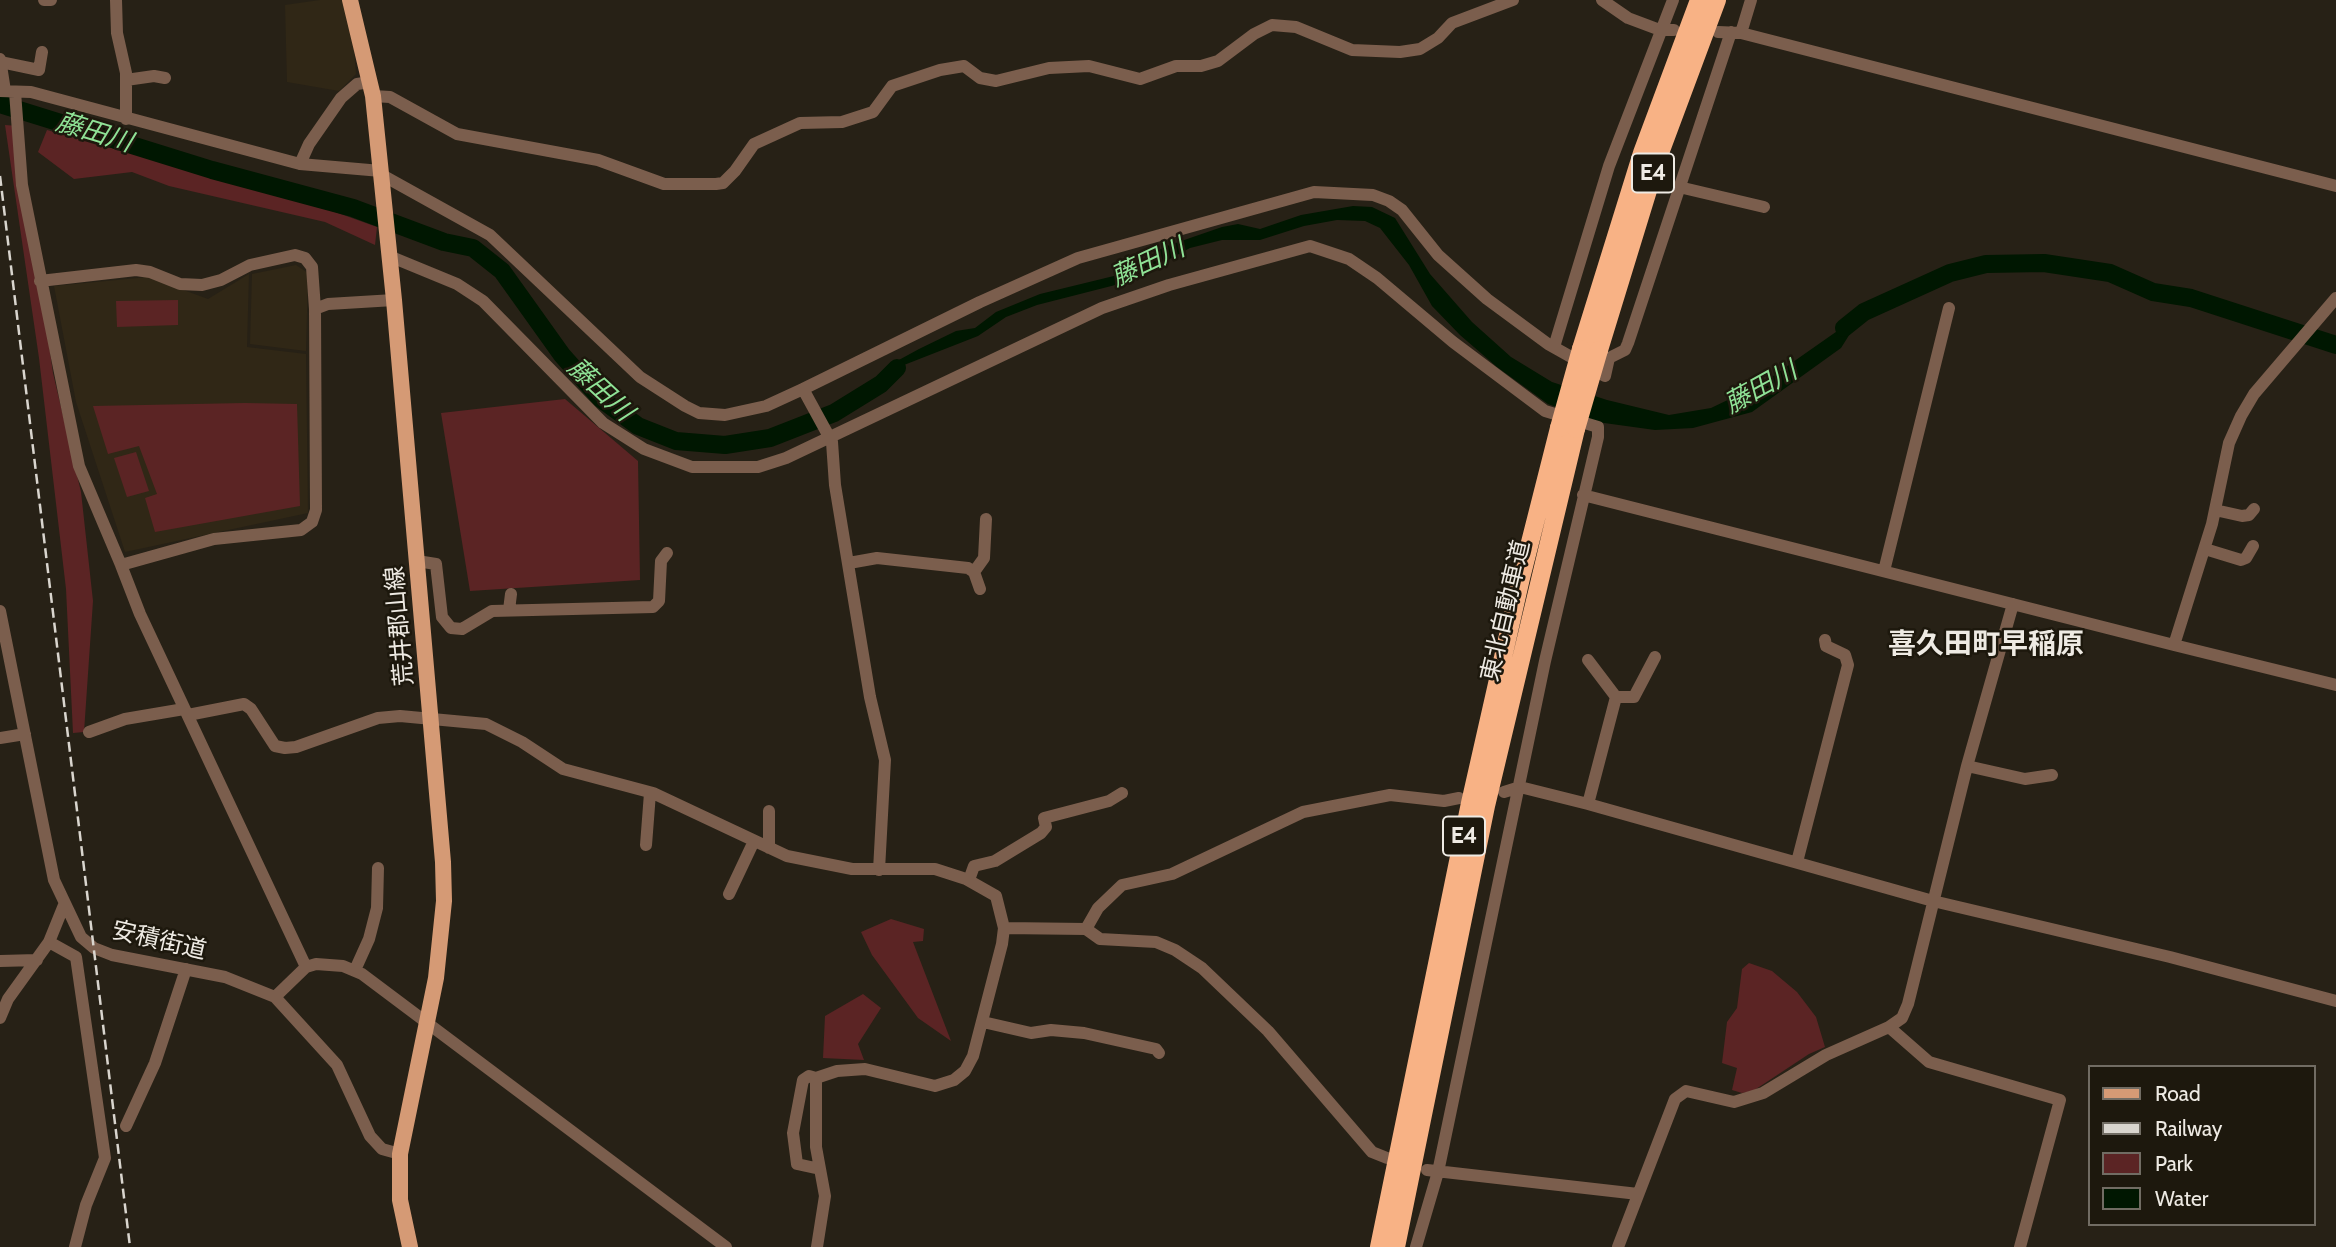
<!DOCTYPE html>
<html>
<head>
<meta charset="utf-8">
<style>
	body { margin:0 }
	#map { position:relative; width:2336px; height:1247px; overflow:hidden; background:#272116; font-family:Cabin,sans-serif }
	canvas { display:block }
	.legend { position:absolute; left:2088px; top:1065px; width:228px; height:161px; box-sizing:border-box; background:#1d180d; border:2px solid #716c63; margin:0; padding:9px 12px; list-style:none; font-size:21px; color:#eeeae3 }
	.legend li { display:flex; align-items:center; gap:14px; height:35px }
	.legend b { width:35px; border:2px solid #716c63 }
</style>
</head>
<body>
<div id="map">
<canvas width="2336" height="1247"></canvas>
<ul class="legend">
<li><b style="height:9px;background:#d59a75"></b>Road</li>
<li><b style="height:9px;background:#d9d5ce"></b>Railway</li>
<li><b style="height:19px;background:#5b2424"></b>Park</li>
<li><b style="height:19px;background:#001701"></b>Water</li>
</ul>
</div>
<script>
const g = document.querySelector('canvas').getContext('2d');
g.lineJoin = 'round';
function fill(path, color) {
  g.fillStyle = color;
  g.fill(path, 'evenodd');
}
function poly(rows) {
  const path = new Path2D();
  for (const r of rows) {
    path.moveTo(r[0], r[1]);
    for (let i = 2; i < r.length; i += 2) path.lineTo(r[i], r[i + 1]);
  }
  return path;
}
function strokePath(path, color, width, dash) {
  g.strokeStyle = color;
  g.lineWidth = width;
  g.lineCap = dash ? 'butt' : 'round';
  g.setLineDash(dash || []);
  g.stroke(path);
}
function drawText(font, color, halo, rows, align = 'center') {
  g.font = font + ' Cabin,"Noto Sans JP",sans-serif';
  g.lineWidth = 5;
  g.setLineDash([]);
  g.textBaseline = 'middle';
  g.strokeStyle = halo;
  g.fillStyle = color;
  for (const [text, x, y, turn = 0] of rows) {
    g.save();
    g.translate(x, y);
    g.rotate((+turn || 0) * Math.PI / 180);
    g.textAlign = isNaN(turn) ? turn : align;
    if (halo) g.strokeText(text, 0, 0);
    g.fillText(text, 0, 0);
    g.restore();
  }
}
fill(poly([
	[320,0,343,0,353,37,356,74,339,91,287,82,285,5],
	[296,265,308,273,306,351,250,344,252,274],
	[249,274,247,347,306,354,308,513,125,552,76,402,54,286,148,277,208,299]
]), '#302716');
fill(poly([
	[5,125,18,126,53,373,81,492,93,601,84,732,73,733,66,589,39,358],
	[47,130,310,203,377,227,375,245,325,222,169,186,132,172,74,179,38,152],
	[178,300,178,325,117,327,116,301],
	[565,399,638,461,640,580,470,591,441,413],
	[245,403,297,404,300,506,155,532,145,498,157,494,139,446,108,454,93,406],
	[136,452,149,491,127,497,114,458],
	[891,919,924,929,923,941,913,942,951,1041,918,1018,872,955,861,932],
	[1749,963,1772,971,1797,992,1816,1017,1825,1047,1809,1054,1753,1091,1742,1093,1732,1090,1737,1068,1722,1063,1727,1022,1737,1008,1742,969],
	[863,994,881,1008,858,1044,864,1060,823,1058,825,1016]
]), '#5b2424');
fill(poly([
	[1353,206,1372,207,1395,218,1430,274,1472,322,1511,357,1552,382,1607,400,1669,415,1711,408,1763,383,1863,313,1841,348,1752,412,1693,428,1655,430,1597,422,1548,404,1497,367,1460,335,1432,306,1409,265,1380,228,1365,221,1337,220,1304,226,1260,240,1222,240,1190,248,1127,282,1037,305,1006,317,978,336,904,365,890,383,880,385,886,373,897,361,919,349,956,331,975,328,996,312,1040,294,1122,274,1164,247,1222,227,1238,224,1260,229,1301,215]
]), '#001701');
strokePath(poly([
	[0,104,212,170,353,208,444,242,473,248,502,271,562,355,601,399,638,426,676,441,725,445,770,438,834,413,881,384,897,368],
	[1844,328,1864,312,1950,273,1986,264,2044,263,2110,273,2153,292,2191,298,2336,345]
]), '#001701', 18);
strokePath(poly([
	[44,0,51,0],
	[116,0,117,33,126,73,126,119],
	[1602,0,1628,18,1660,30,1674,30],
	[1718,32,1741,33,2336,186],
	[1741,33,1751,0],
	[0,59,5,91],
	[0,62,39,70,42,52],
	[126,80,154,76,165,78],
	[0,91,31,92,300,164,381,171],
	[15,92,22,185,79,466,121,565],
	[373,96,390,97,457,134,598,160,664,184,716,184,723,183,735,171,754,144,800,123,842,122,873,112,892,86,940,70,964,66,980,78,996,81,1049,68,1089,66,1140,79,1176,66,1201,66,1218,61,1254,34,1272,25,1296,27,1352,50,1400,52,1420,49,1438,38,1452,23,1513,0],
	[300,164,309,144,341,98,357,84,370,82],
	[382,175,490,235,640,377,685,406,699,413,725,415,766,406,803,389,832,442,835,485,870,697,885,760,879,870],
	[1679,187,1764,207],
	[389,256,457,284,483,301,603,423,644,449,692,467,758,467,786,458,1102,308,1169,285,1310,246,1349,259,1377,278,1453,342,1545,411,1598,427,1598,437,1545,661,1438,1172,1416,1247],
	[40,281,136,270,150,272,180,284,202,285,221,280,250,265,295,255,305,258,312,267,315,309],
	[1554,347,1609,166,1673,0],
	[803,389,980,302,1078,258,1314,192,1373,195,1389,201,1402,210,1438,255,1487,299,1548,344,1605,376,1609,358,1625,350,1628,343,1731,32],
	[1583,495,2174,645,2212,524,2229,443,2241,416,2254,394,2336,298],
	[2215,510,2242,516,2249,515,2254,509],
	[2205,549,2241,560,2246,558,2253,546],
	[417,561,436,564,442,617,451,628,462,629,492,611,653,607,659,601,661,561,667,553],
	[849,563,877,558,968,568,974,572,980,589],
	[1884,571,1949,308],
	[974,572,984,558,986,519],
	[509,610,511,594],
	[0,611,54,880,81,937,94,948,112,955,225,977,275,997,337,1065,370,1136,382,1149,400,1154],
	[2174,645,2336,685],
	[1588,660,1616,697],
	[188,715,244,704,251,709,275,746,285,748,296,747,378,718,400,716,486,724,522,742,563,769,653,793,787,856,852,869,935,869,966,879,996,896,1004,928,1002,944,973,1056,965,1071,954,1080,935,1086,865,1069,837,1071,816,1078,816,1147,825,1196,817,1247],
	[89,732,125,719,184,709],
	[0,738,25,734],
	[1967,766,2025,779,2052,775],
	[1504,792,1520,787,1588,804,1933,901,2170,957,2336,1001],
	[1588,804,1616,697,1634,697,1655,657],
	[646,845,650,793],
	[769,848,769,811],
	[1797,862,1848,665,1845,655,1826,646,1825,640],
	[969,880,974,866,995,861,1041,833,1046,827,1044,818,1109,801,1122,793],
	[729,894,754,841],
	[1004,928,1086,929,1100,939,1156,942,1175,950,1202,968,1268,1031,1372,1152,1387,1158],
	[1086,929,1098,908,1122,885,1172,874,1303,812,1390,795,1444,801,1459,798],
	[49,942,76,957,105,1158,86,1205,75,1247],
	[0,961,37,960],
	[306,967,140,614,121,565,214,539,301,530,312,522,316,510,315,309,328,304,394,300],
	[355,970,369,939,377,908,378,868],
	[275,997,306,967,316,964,343,966,362,974,726,1247],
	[0,1018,8,999,49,942,64,905],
	[983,1022,1031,1033,1051,1030,1084,1033,1156,1049,1159,1053],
	[1889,1027,1929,1062,2060,1100,2020,1247],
	[816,1078,809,1076,803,1080,793,1133,797,1164,820,1169],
	[126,1126,155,1063,186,969],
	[1427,1170,1638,1194],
	[1618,1247,1675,1099,1686,1091,1734,1102,1763,1093,1826,1055,1889,1027,1902,1018,1908,1004,1967,766,2013,604]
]), '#7b5e4d', 12);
strokePath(poly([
	[350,0,373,96,394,300,443,862,444,901,436,978,400,1154,400,1200,410,1247]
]), '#d59a75', 16);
strokePath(poly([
	[1581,349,1642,153,1699,0],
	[1599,350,1657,161,1717,0],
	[1379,1247,1470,803,1521,578,1559,428],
	[1396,1247,1486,806,1576,429]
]), '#f8b285', 18);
strokePath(poly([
	[0,176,130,1247]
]), '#d9d5ce', 2.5, [10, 5]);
strokePath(poly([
	[1559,428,1581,349],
	[1576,429,1599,350]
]), '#f8b285', 18);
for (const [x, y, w] of [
	[1653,173,42],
	[1464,836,42]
]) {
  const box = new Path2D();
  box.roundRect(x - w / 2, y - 19.5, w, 39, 5);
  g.fillStyle = '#1d180d';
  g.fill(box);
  strokePath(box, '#eeeae3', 2);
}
drawText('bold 23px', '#eeeae3', null, [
	["E4",1653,173],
	["E4",1464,836]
]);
drawText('24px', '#eeeae3', '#1d180d', [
	["東北自動車道",1506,611,-77],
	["荒井郡山線",400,626,-95],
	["安積街道",159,941,13]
]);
drawText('italic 26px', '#8fe296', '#1d180d', [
	["藤田川",94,133,17],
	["藤田川",1148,263,-25],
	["藤田川",1761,388,-29],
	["藤田川",600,390,43]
]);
drawText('bold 28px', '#eeeae3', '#1d180d', [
	["喜久田町早稲原",1986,645]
]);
</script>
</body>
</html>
